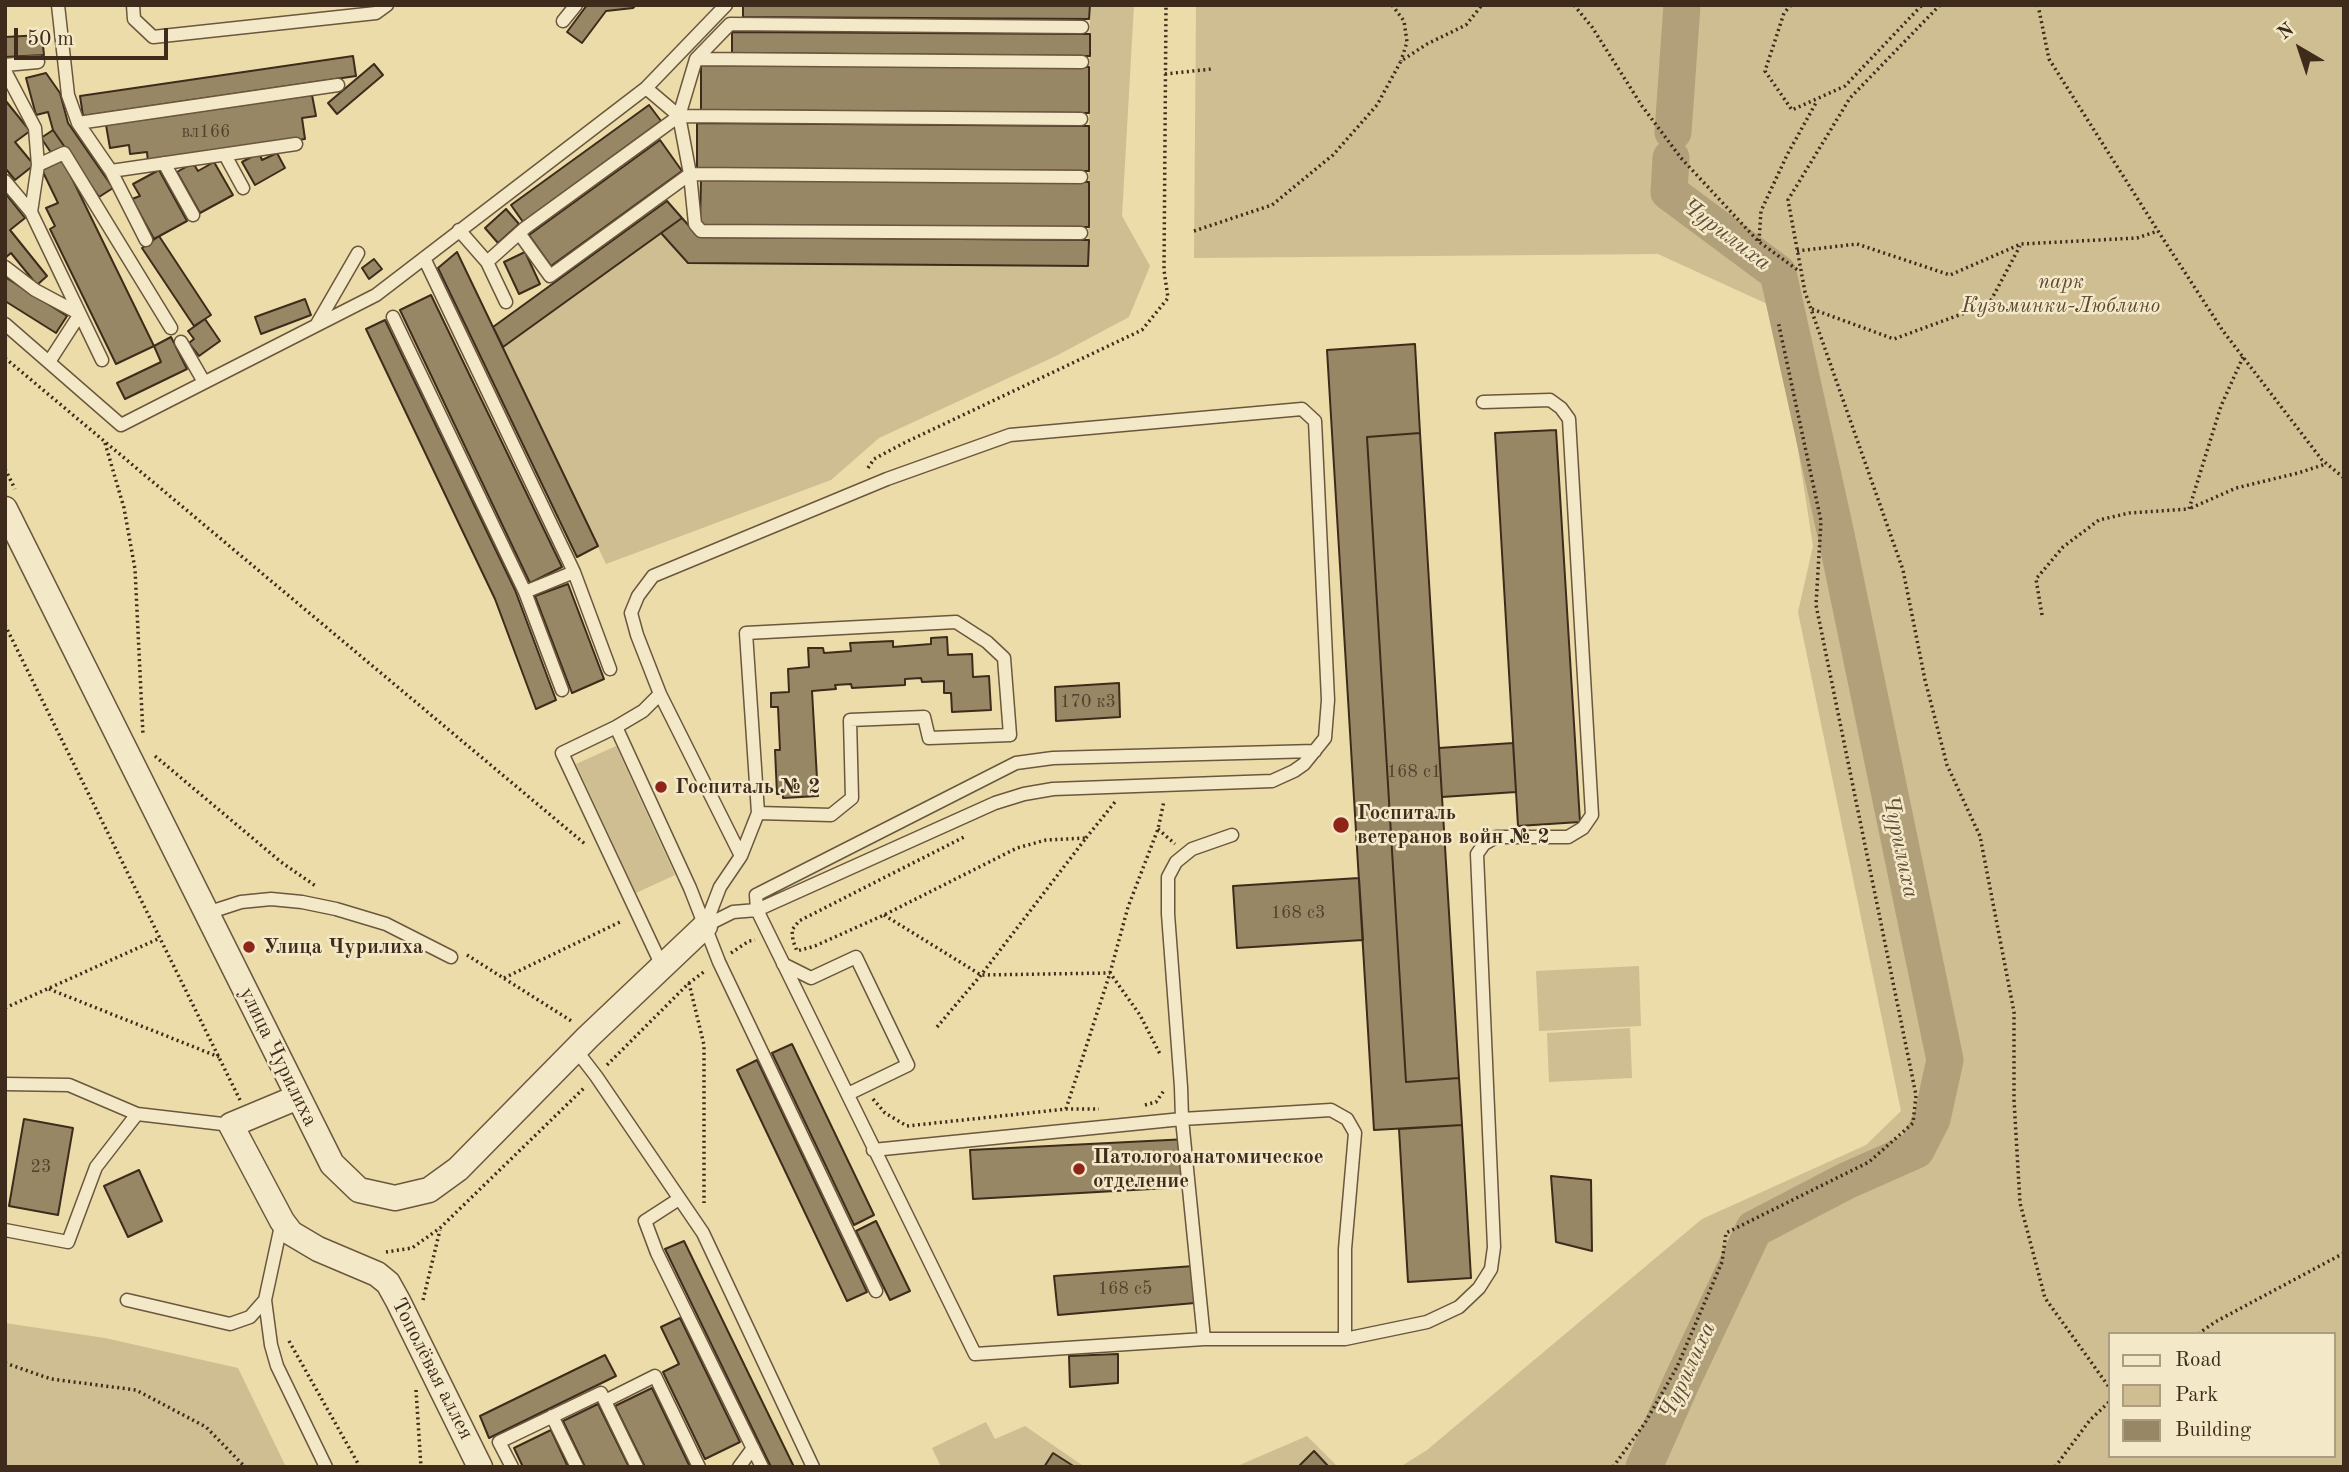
<!DOCTYPE html>
<html>
<head>
<meta charset="utf-8">
<style>
	body { margin:0 }
	#map { position:relative; width:2349px; height:1472px; overflow:hidden; background:#ecdca9; font-family:"Old Standard TT",serif }
	canvas { display:block }
	.frame { position:absolute; inset:0; border:7px solid #3e2b1b; pointer-events:none }
	.legend { position:absolute; left:2108px; top:1332px; width:228px; height:126px; box-sizing:border-box; background:#f3e8c7; border:2px solid #ab9c82; margin:0; padding:9px 12px; list-style:none; font-size:21px; color:#3e2b1b }
	.legend li { display:flex; align-items:center; gap:14px; height:35px }
	.legend b { width:35px; border:2px solid #ab9c82 }
	.north { position:absolute; left:2265px; top:14px; width:70px; height:70px; -webkit-text-stroke:5px #f3e8c7; paint-order:stroke; rotate:321deg; font-size:19px; font-weight:700; line-height:28px; text-align:center; color:#3e2b1b }
	.north::after { content:''; display:block; margin:auto; width:24px; height:32px; background:#3e2b1b; clip-path:polygon(50% 0,100% 100%,50% 72%,0 100%) }
	.scale { position:absolute; left:14px; top:28px; width:154px; height:32px; box-sizing:border-box; border:4px solid #3e2b1b; border-top:0; padding-left:9px; font-size:21px; line-height:24px; white-space:nowrap; color:#3e2b1b; -webkit-text-stroke:5px #f3e8c7; paint-order:stroke }
</style>
</head>
<body>
<div id="map">
<canvas width="2349" height="1472"></canvas>
<div class="frame"></div>
<ul class="legend">
<li><b style="height:9px;background:#f3e8c7"></b>Road</li>
<li><b style="height:19px;background:#cebe91"></b>Park</li>
<li><b style="height:19px;background:#988765"></b>Building</li>
</ul>
<div class="north">N</div>
<div class="scale">50 m</div>
</div>
<script>
const g = document.querySelector('canvas').getContext('2d');
g.lineJoin = 'round';
function fill(path, color) {
  g.fillStyle = color;
  g.fill(path, 'evenodd');
}
function poly(rows) {
  const path = new Path2D();
  for (const r of rows) {
    path.moveTo(r[0], r[1]);
    for (let i = 2; i < r.length; i += 2) path.lineTo(r[i], r[i + 1]);
  }
  return path;
}
function strokePath(path, color, width, dash) {
  g.strokeStyle = color;
  g.lineWidth = width;
  g.lineCap = dash ? 'butt' : 'round';
  g.setLineDash(dash || []);
  g.stroke(path);
}
function drawText(font, color, halo, rows, align = 'center') {
  g.font = font + ' "Old Standard TT",serif';
  g.lineWidth = 5;
  g.setLineDash([]);
  g.textBaseline = 'middle';
  g.strokeStyle = halo;
  g.fillStyle = color;
  for (const [text, x, y, turn = 0] of rows) {
    g.save();
    g.translate(x, y);
    g.rotate((+turn || 0) * Math.PI / 180);
    g.textAlign = isNaN(turn) ? turn : align;
    if (halo) g.strokeText(text, 0, 0);
    g.fillText(text, 0, 0);
    g.restore();
  }
}
fill(poly([
	[1090,5,1134,5,1122,216,1150,266,1129,317,1056,356,879,438,831,480,606,564,503,347,661,233,688,263,1088,266],
	[1196,5,2344,5,2344,1467,1400,1467,1427,1450,1702,1219,1866,1145,1901,1111,1798,612,1813,546,1776,308,1658,254,1194,258],
	[2109,1334,2333,1334,2333,1456,2109,1456],
	[616,746,675,875,636,893,576,764],
	[1639,966,1641,1026,1539,1031,1536,971],
	[1630,1028,1632,1078,1549,1082,1547,1033],
	[5,1323,105,1338,238,1368,286,1467,5,1467],
	[986,1422,995,1439,1025,1426,1085,1467,941,1467,932,1448],
	[1307,1436,1338,1467,1235,1467]
]), '#cebe91');
strokePath(poly([
	[1673,132,1682,5],
	[1644,1467,1682,1381,1754,1229,1846,1181,1916,1150,1932,1119,1945,1060,1835,530,1778,273,1669,192,1671,158]
]), '#b1a079', 37);
const building = poly([
	[587,5,636,5,633,8,606,11,582,43,567,32,587,5],
	[743,5,1090,5,1089,19,743,17,743,5],
	[732,32,1090,34,1090,56,732,53,732,32],
	[42,35,44,55,5,57,5,37,42,35],
	[353,56,356,76,83,116,80,96,353,56],
	[374,64,383,75,337,114,328,103,374,64],
	[701,65,1089,67,1089,113,701,110,701,65],
	[46,73,60,93,68,123,113,188,99,197,53,130,48,112,36,115,26,78,46,73],
	[312,95,316,116,302,118,305,139,148,162,147,152,130,154,129,145,110,148,106,125,312,95],
	[5,100,30,131,15,142,34,165,15,180,5,168,5,100],
	[649,105,661,121,523,222,511,205,649,105],
	[697,123,1089,126,1089,171,697,168,697,123],
	[53,130,64,146,52,154,41,138,53,130],
	[660,140,682,171,551,266,529,235,660,140],
	[259,153,262,160,277,153,285,168,255,185,242,162,259,153],
	[63,160,154,346,116,364,50,229,55,226,46,208,58,203,42,170,63,160],
	[214,162,233,195,200,213,177,172,193,163,198,171,214,162],
	[159,170,187,221,154,239,132,199,140,196,133,184,159,170],
	[701,179,1089,182,1089,227,700,225,701,179],
	[5,193,25,218,10,230,47,276,37,285,11,253,5,258,5,193],
	[667,201,682,218,503,347,493,327,667,201],
	[506,209,519,224,498,243,485,228,506,209],
	[682,218,699,237,1089,240,1088,266,688,263,661,233,682,218],
	[159,236,211,315,194,326,142,248,159,236],
	[457,252,598,546,577,557,438,268,457,252],
	[525,252,540,284,519,294,504,262,525,252],
	[374,259,382,269,369,279,362,268,374,259],
	[5,277,67,316,56,333,5,301,5,277],
	[431,295,562,567,530,583,400,310,431,295],
	[305,299,311,315,261,334,255,317,305,299],
	[205,319,220,341,199,356,189,343,194,339,188,331,205,319],
	[385,320,515,590,556,700,536,709,495,599,366,329,385,320],
	[171,337,187,369,125,399,117,383,161,362,154,346,171,337],
	[1415,344,1420,433,1367,437,1406,1082,1459,1078,1462,1125,1374,1130,1327,350,1415,344],
	[1556,430,1580,822,1518,826,1495,433,1556,430],
	[1420,433,1459,1078,1406,1082,1367,437,1420,433],
	[568,584,604,679,572,693,535,596,568,584],
	[947,637,948,655,972,654,973,677,989,676,991,710,952,712,951,693,944,693,944,681,922,682,921,678,905,679,905,685,852,688,851,684,835,685,836,689,812,691,818,796,783,798,783,794,777,794,775,750,780,750,778,707,771,707,771,693,789,692,788,669,809,667,808,648,823,648,824,653,851,651,850,643,893,641,893,647,931,644,931,638,947,637],
	[1119,683,1120,717,1056,721,1055,687,1119,683],
	[1513,743,1516,792,1442,797,1439,748,1513,743],
	[1359,878,1363,940,1237,948,1233,886,1359,878],
	[792,1044,874,1215,854,1225,772,1053,792,1044],
	[757,1060,867,1292,847,1301,737,1070,757,1060],
	[24,1119,73,1128,58,1215,9,1206,24,1119],
	[1462,1125,1471,1278,1408,1282,1399,1129,1462,1125],
	[1188,1139,1187,1187,973,1199,970,1150,1188,1139],
	[139,1170,162,1221,128,1237,104,1186,139,1170],
	[1551,1176,1591,1180,1592,1251,1556,1242,1551,1176],
	[876,1221,910,1291,890,1300,856,1231,876,1221],
	[684,1241,794,1467,771,1467,665,1249,684,1241],
	[1194,1266,1195,1303,1058,1315,1054,1276,1194,1266],
	[680,1318,740,1442,705,1459,663,1372,679,1364,661,1327,680,1318],
	[1118,1354,1118,1383,1070,1387,1069,1356,1118,1354],
	[605,1355,616,1376,489,1438,480,1416,605,1355],
	[652,1388,690,1467,645,1467,615,1406,652,1388],
	[598,1404,629,1467,585,1467,563,1421,598,1404],
	[551,1430,568,1467,523,1467,514,1448,551,1430],
	[1314,1451,1329,1467,1298,1467,1314,1451],
	[1053,1453,1075,1467,1044,1467,1053,1453]
]);
fill(building, '#988765');
strokePath(building, '#3e2b1b', 2);
const service = poly([
	[58,5,68,95,78,123,111,171,146,240],
	[133,5,134,19,153,37,376,13,387,5],
	[563,21,576,5],
	[696,59,1082,62],
	[5,65,38,62],
	[5,71,35,128,38,165,31,212],
	[646,88,679,116,690,174,695,224,701,231,1081,233],
	[679,116,696,59,730,24,1082,27],
	[78,123,338,85],
	[225,155,243,188],
	[164,163,193,215],
	[38,165,64,153,171,328],
	[111,171,296,144],
	[5,181,31,212,102,360],
	[459,230,487,262,506,302],
	[519,233,550,276,690,174,1081,177],
	[424,258,574,572,610,669],
	[487,262,525,228,679,116,1081,119],
	[5,267,35,290,80,314,49,362],
	[393,317,525,592,562,690],
	[5,324,121,425,376,295,646,88,726,5],
	[317,324,358,253],
	[181,342,204,382],
	[1302,409,1315,421,1328,700,1325,738,1304,764,1294,771,1272,781,1053,789,1024,794,995,803,757,910,733,912,705,926,720,887,741,856,660,694,637,635,631,613,638,596,653,576,887,479,1010,435,1302,409],
	[525,592,574,572],
	[660,694,643,711,616,727,562,753,662,966],
	[616,727,690,888,719,962,876,1291],
	[1315,751,1053,758,1016,763,756,895,757,910,975,1354,1204,1339,1345,1339,1427,1322,1459,1307,1479,1288,1491,1269,1494,1247,1477,854,1484,844,1496,837,1568,837,1583,828,1592,815,1569,419,1561,408,1550,400,1483,402],
	[741,856,758,813,746,633,956,622,987,642,1004,658,1010,735,929,738,924,717,850,720,852,798,831,815,758,813],
	[207,913,241,902,271,899,302,902,336,909,386,924,451,957],
	[783,964,811,978,856,957,908,1065,848,1094],
	[576,1050,596,1076,703,1233,813,1467],
	[5,1084,69,1085,137,1114,231,1125],
	[873,1150,1182,1119,1331,1110,1347,1119,1355,1133,1345,1249,1345,1339],
	[679,1199,645,1221,657,1253,762,1467],
	[282,1221,265,1300,271,1345,277,1366,326,1467],
	[5,1230,68,1242,96,1167,137,1114],
	[127,1300,230,1324,250,1317,265,1300],
	[1204,1339,1182,1119,1181,1087,1168,914,1168,877,1176,862,1192,849,1232,835],
	[605,1401,655,1376,699,1467],
	[552,1416,577,1467],
	[512,1467,499,1442,601,1393,637,1467],
	[739,1467,753,1448]
]);
const minor = poly([
	[5,509,332,1164,359,1190,395,1198,429,1190,458,1169,588,1037,705,926],
	[298,1097,231,1125,282,1221,291,1233,318,1249,377,1274,388,1283,398,1301,480,1467]
]);
strokePath(service, '#6a573e', 15);
strokePath(minor, '#6a573e', 27);
strokePath(poly([
	[1392,5,1404,21,1407,42,1401,61],
	[1574,5,1592,27,1642,106,1681,158,1758,241,1799,271],
	[1791,5,1784,13,1765,71,1792,110,1845,86,1922,5],
	[1940,5,1850,98,1788,200,1805,292,1903,570,1925,680,1947,765,1980,836,2014,1012,2014,1100,2020,1203,2045,1298,2109,1387],
	[2038,5,2049,59,2158,231,2223,331,2322,460,2344,478],
	[1165,74,1212,69],
	[1194,231,1272,205,1333,155,1377,105,1401,61,1427,44,1466,25,1482,5],
	[1759,241,1761,211,1787,155,1817,101],
	[1797,251,1857,244,1950,275,2021,244,2137,238,2158,231],
	[1812,309,1894,339,1989,304,2020,246],
	[5,358,585,844],
	[105,443,124,508,135,569,143,735],
	[868,468,874,459,904,443,1142,330,1168,298,1164,270,1166,5],
	[5,469,15,489],
	[2191,508,2236,488,2298,473,2326,464],
	[2042,615,2036,579,2063,547,2099,520,2129,513,2189,509,2221,406,2243,357],
	[5,625,240,1100],
	[155,756,281,862,317,887],
	[1158,829,1175,844],
	[1086,838,1115,802],
	[884,915,981,975,1110,973,1140,1015,1161,1056],
	[731,953,749,941,755,940],
	[467,955,573,1022],
	[504,978,622,921],
	[689,983,704,1045,704,1203],
	[49,989,219,1057],
	[5,1008,160,938],
	[937,1027,981,975,1086,838,1046,840,1017,848,884,915,815,946,797,951,793,941,792,930,799,921,966,836],
	[607,1065,689,983,705,971],
	[873,1099,885,1113,907,1126,1066,1109,1099,1109],
	[1145,1105,1156,1102,1165,1089],
	[1066,1109,1110,973,1128,907,1158,829,1164,801],
	[386,1252,412,1248,440,1228,584,1088],
	[423,1300,440,1230],
	[2198,1334,2215,1322,2344,1253],
	[289,1341,360,1467],
	[5,1363,51,1379,136,1390,206,1427,245,1467],
	[416,1390,421,1467],
	[1613,1467,1645,1423,1677,1367,1722,1262,1726,1233,1869,1162,1913,1123,1916,1095,1816,605,1821,521,1778,321],
	[2055,1467,2090,1420,2109,1402]
]), '#3e2b1b', 3.5, [2, 3.5]);
strokePath(service, '#f3e8c7', 12);
strokePath(minor, '#f3e8c7', 24);
for (const [x, y, r, color] of [
	[661,787,7,"#8f2418"],
	[1341,825,9,"#8f2418"],
	[249,947,7,"#8f2418"],
	[1079,1169,7,"#8f2418"]
]) {
  const dot = new Path2D();
  dot.arc(x, y, r, 0, 2 * Math.PI);
  g.fillStyle = color;
  g.fill(dot);
  strokePath(dot, '#f3e8c7', 2.5);
}
drawText('18px', '#54422e', null, [
	["вл166",206,132],
	["170 к3",1088,702],
	["168 с1",1414,772],
	["168 с3",1298,913],
	["23",41,1167],
	["168 с5",1125,1289]
]);
drawText('italic 21px', '#5b4833', '#f3e8c7', [
	["парк",2061,282],
	["Кузьминки-Люблино",2061,306]
]);
drawText('bold 21px', '#3e2b1b', '#f3e8c7', [
	["Госпиталь № 2",675,787],
	["Госпиталь",1357,813],
	["ветеранов войн № 2",1357,837],
	["Улица Чурилиха",263,947],
	["Патологоанатомическое",1093,1157],
	["отделение",1093,1181]
], 'left');
drawText('21px', '#3e2b1b', '#f3e8c7', [
	["улица Чурилиха",278,1057,64],
	["Тополёвая аллея",432,1369,63]
]);
drawText('italic 23px', '#604e37', '#f3e8c7', [
	["Чурилиха",1726,235,37],
	["Чурилиха",1900,847,78],
	["Чурилиха",1688,1371,-65]
]);
</script>
</body>
</html>
